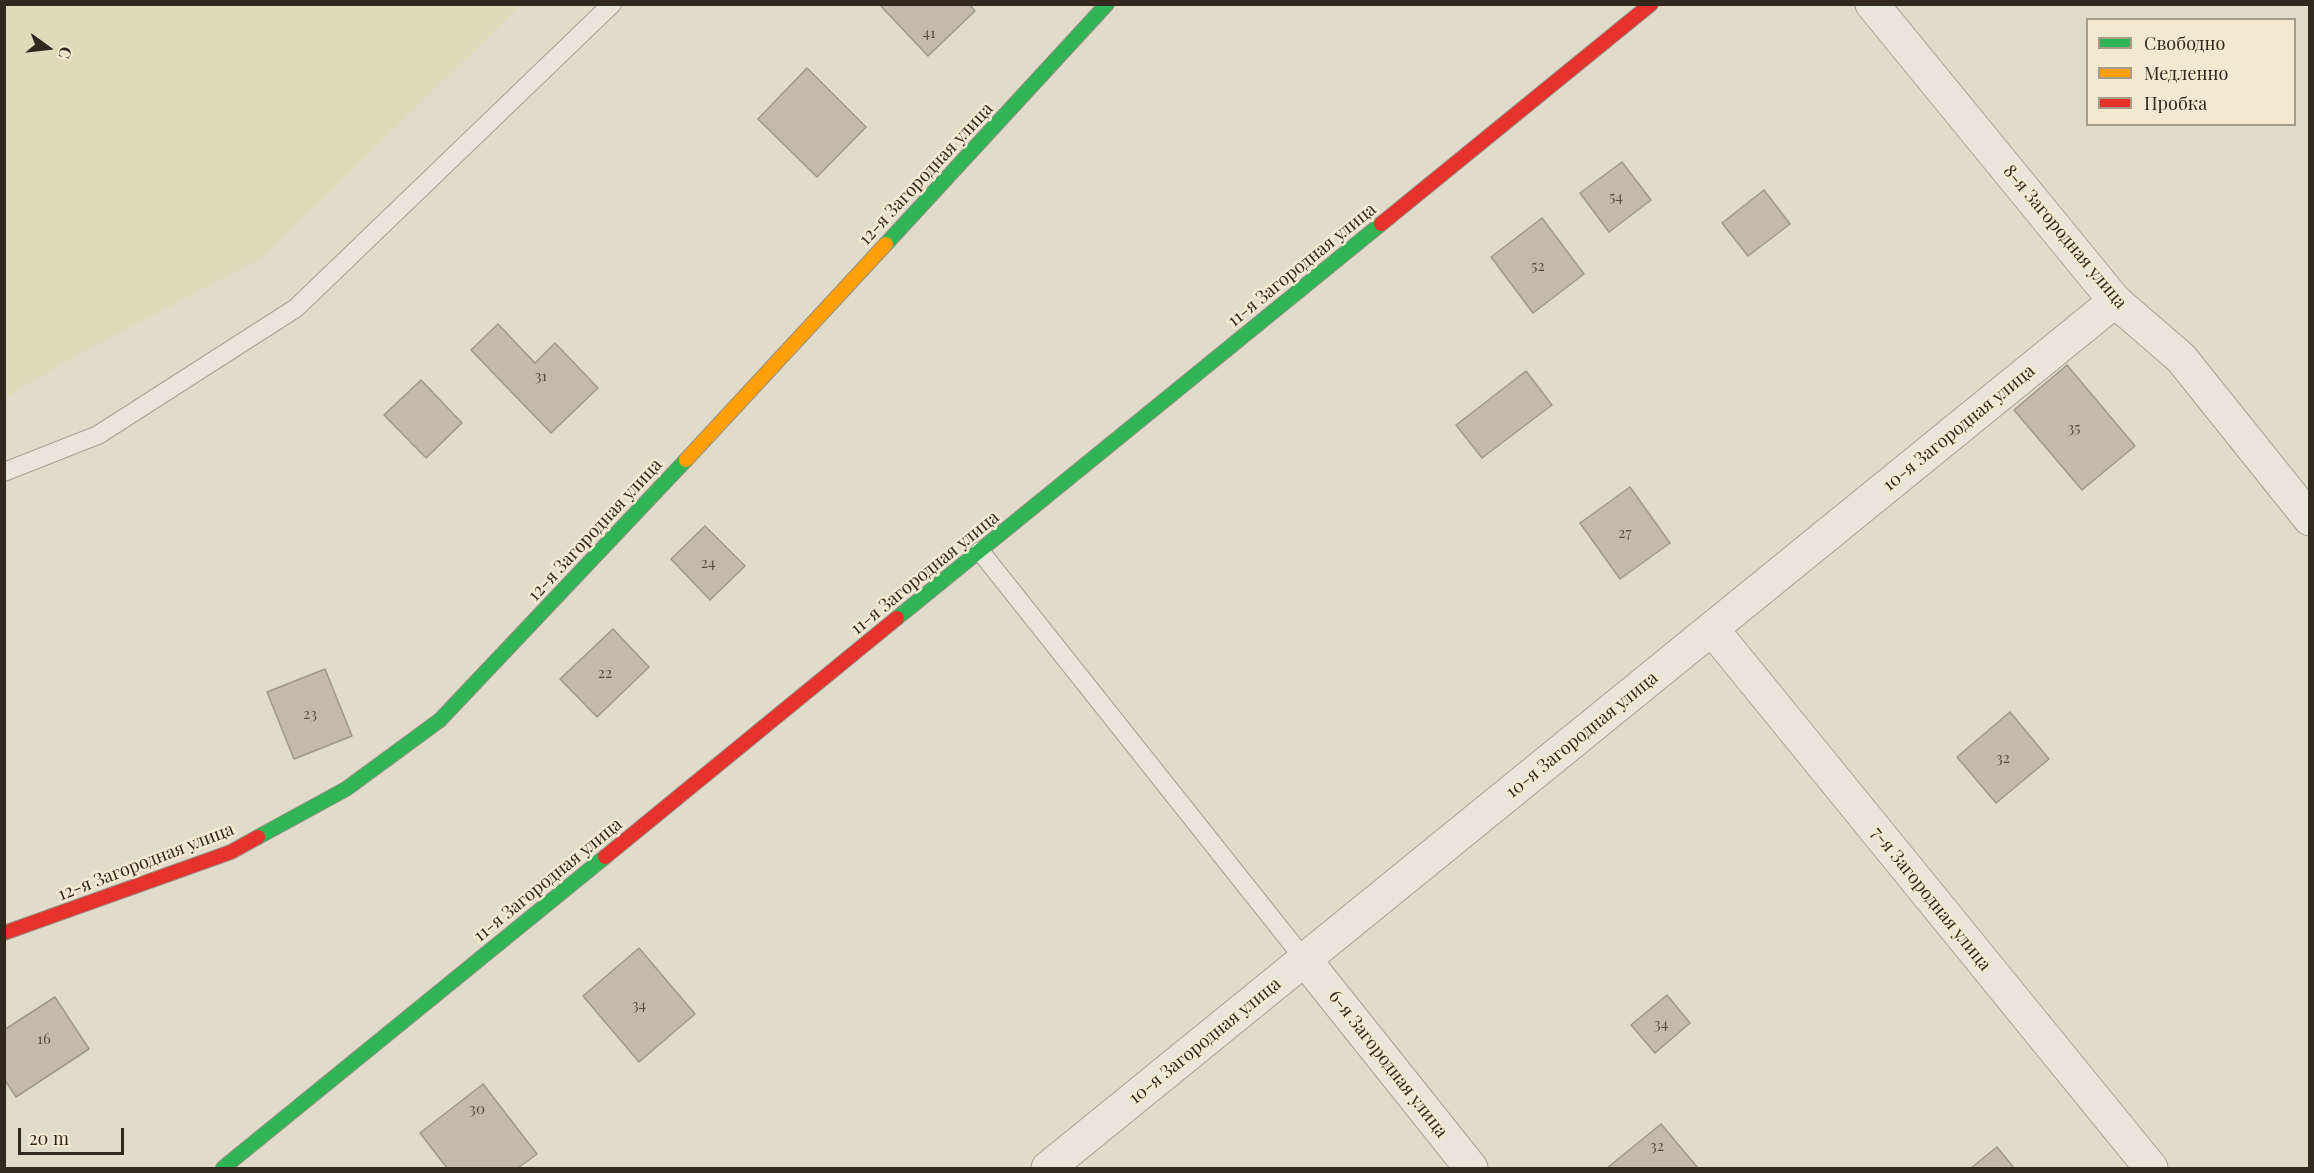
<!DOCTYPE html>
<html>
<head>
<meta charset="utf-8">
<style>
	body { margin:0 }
	#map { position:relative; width:2314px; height:1173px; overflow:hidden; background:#e1dbca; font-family:"Playfair Display",serif }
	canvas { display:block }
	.frame { position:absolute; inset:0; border:6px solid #33281d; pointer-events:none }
	.legend { position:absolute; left:2086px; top:18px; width:210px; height:108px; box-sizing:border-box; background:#f2e9d0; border:2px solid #a69c88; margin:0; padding:8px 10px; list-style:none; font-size:18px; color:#33281d }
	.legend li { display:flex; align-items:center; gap:12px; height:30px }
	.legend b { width:30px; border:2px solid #a69c88 }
	.north { position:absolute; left:18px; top:18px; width:60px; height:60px; -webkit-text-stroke:4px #f2e9d0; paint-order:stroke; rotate:105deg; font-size:16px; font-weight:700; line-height:24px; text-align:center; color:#33281d }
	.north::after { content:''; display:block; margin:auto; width:21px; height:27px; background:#33281d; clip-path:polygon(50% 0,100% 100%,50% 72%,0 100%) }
	.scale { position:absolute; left:18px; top:1128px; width:106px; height:27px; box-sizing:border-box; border:3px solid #33281d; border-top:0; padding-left:8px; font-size:18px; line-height:21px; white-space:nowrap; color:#33281d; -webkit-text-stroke:4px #f2e9d0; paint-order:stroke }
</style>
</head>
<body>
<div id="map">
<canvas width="2314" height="1173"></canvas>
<div class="frame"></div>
<ul class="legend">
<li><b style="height:8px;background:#30b455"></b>Свободно</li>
<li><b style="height:8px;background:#ff9f0a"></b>Медленно</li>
<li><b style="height:8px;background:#e5322d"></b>Пробка</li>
</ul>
<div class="north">С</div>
<div class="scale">20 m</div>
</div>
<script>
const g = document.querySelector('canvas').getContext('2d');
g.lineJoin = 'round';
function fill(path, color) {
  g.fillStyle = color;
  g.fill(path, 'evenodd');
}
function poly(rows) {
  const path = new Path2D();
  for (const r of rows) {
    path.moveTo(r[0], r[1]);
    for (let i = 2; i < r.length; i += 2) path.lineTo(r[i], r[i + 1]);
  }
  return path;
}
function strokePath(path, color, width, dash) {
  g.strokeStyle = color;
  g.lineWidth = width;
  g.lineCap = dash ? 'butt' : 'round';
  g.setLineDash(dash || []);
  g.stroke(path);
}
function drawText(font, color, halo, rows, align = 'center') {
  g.font = font + ' "Playfair Display",serif';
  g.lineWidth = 5;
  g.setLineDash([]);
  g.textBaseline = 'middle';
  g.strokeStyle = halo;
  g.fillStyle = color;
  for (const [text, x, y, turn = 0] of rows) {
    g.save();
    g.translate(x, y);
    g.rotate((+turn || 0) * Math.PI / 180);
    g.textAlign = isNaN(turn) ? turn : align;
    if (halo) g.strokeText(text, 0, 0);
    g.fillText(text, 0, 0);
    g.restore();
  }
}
fill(poly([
	[5,4,520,4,520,5,264,257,79,354,5,398]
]), '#e0dabb');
const building = poly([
	[879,4,969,4,975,11,928,56,879,4],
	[807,68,866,127,817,177,758,119,807,68],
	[1622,162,1651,200,1609,232,1580,193,1622,162],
	[1764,190,1790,224,1748,256,1722,223,1764,190],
	[1542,218,1584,274,1533,313,1491,257,1542,218],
	[498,324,535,363,555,343,598,388,551,433,471,350,498,324],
	[2067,365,2135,446,2082,490,2014,410,2067,365],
	[1526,371,1552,405,1482,458,1456,425,1526,371],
	[421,380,462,423,426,458,384,415,421,380],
	[1630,487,1670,543,1620,579,1580,523,1630,487],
	[705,526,745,566,710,600,671,559,705,526],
	[613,629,649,667,597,717,560,679,613,629],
	[325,669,352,736,294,759,267,692,325,669],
	[2010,712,2049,759,1996,803,1957,757,2010,712],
	[639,948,695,1014,639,1062,583,996,639,948],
	[1667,995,1690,1023,1655,1053,1631,1025,1667,995],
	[55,997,89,1049,16,1097,4,1079,4,1030,55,997],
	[483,1084,537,1154,518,1168,447,1168,420,1133,483,1084],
	[1661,1124,1698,1168,1607,1168,1661,1124],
	[1997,1147,2014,1168,1971,1168,1997,1147]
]);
fill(building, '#c4b9ab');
strokePath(building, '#a0978a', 1.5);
const lane = poly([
	[4,472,98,435,296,308,612,4],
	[980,551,1305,960]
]);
const street = poly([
	[1872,4,2115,301,2181,358,2310,519],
	[1712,629,2151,1168],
	[1305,960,1471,1168],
	[1048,1168,2115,301]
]);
const fast = poly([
	[886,244,1107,4],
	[897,618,1381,224],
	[258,837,346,789,440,720,686,460],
	[223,1168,605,857]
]);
const slow = poly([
	[686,460,886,244]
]);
const jam = poly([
	[1381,224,1651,4],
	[605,857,897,618],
	[4,933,231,852,258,837]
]);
strokePath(lane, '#a6a094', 20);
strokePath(street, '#a6a094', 35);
strokePath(fast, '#958f83', 16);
strokePath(slow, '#958f83', 16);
strokePath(jam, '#958f83', 16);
strokePath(lane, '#e9e5db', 18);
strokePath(street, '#e9e5db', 33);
strokePath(fast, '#30b455', 14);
strokePath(slow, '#ff9f0a', 14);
strokePath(jam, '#e5322d', 14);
drawText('15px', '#574c40', null, [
	["41",929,33],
	["54",1616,197],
	["52",1538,266],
	["31",541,376],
	["35",2074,428],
	["27",1625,533],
	["24",708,563],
	["22",605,673],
	["23",310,714],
	["32",2003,758],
	["34",639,1005],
	["34",1661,1024],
	["16",44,1039],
	["30",477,1109],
	["32",1657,1146]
]);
drawText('18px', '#33281d', '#f2e9d0', [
	["12-я Загородная улица",926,174,-47],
	["8-я Загородная улица",2065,237,50],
	["11-я Загородная улица",1302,265,-39],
	["10-я Загородная улица",1959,428,-39],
	["12-я Загородная улица",595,530,-47],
	["11-я Загородная улица",925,573,-39],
	["10-я Загородная улица",1582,735,-39],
	["12-я Загородная улица",146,862,-21],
	["11-я Загородная улица",548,880,-39],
	["7-я Загородная улица",1931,899,51],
	["10-я Загородная улица",1205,1041,-39],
	["6-я Загородная улица",1388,1064,52]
]);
</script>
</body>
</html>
